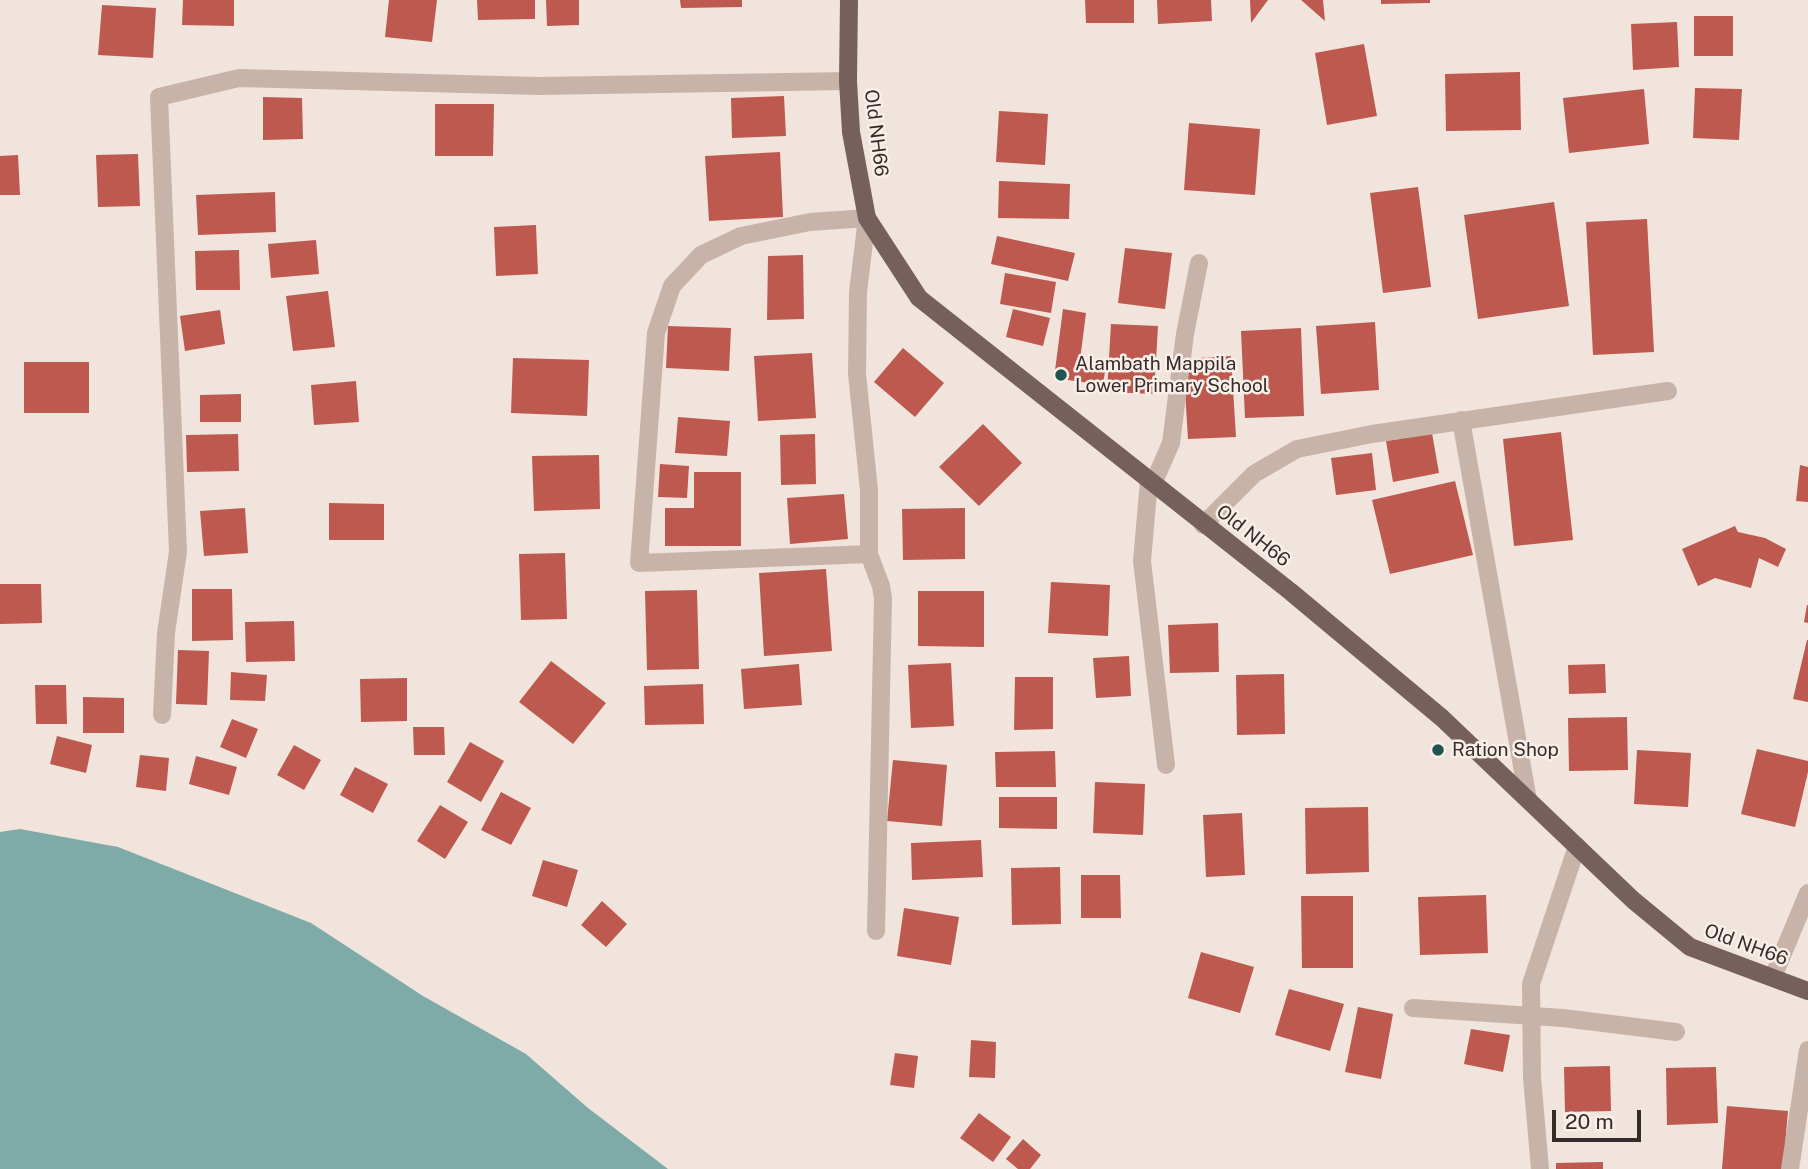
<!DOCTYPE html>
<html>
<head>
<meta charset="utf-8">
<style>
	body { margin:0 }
	#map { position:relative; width:1808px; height:1169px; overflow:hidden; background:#f0e4dd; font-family:"Public Sans",sans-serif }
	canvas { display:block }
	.scale { position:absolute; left:1552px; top:1110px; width:89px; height:32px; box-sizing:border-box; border:4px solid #352b29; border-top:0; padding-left:9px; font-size:21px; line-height:24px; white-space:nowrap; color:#352b29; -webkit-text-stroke:5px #f8efe9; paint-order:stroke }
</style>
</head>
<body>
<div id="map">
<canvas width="1808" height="1169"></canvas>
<div class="scale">20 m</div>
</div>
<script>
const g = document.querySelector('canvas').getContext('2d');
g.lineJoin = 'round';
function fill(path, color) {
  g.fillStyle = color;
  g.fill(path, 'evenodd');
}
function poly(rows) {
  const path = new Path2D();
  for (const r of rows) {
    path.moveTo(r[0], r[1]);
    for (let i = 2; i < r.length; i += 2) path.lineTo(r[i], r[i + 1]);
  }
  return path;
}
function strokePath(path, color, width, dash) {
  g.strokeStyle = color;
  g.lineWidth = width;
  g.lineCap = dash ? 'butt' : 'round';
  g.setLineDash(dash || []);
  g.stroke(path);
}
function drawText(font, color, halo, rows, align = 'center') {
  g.font = font + ' "Public Sans",sans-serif';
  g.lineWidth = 5;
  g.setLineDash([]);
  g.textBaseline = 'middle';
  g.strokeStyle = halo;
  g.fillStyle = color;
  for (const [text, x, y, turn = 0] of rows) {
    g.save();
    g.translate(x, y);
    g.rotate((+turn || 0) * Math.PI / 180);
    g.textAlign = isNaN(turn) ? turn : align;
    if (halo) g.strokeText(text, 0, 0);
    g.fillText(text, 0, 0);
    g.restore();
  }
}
fill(poly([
	[20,829,118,847,311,923,423,996,526,1054,588,1108,668,1169,0,1169,0,832]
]), '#7eaba7');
fill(poly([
	[183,0,234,0,234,26,182,25],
	[389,0,437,0,432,42,385,37],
	[477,0,535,0,535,19,478,20],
	[546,0,579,0,579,25,547,26],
	[680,0,742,0,742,7,681,8],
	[1085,0,1134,0,1134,23,1086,23],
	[1157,0,1211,0,1212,21,1158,24],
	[1250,0,1268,0,1251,23],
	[1301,0,1323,0,1325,21],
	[1381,0,1430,0,1430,3,1381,4],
	[102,5,156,8,153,58,98,55],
	[1694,16,1733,16,1733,56,1694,56],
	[1677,22,1679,67,1633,70,1631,24],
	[1364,44,1377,116,1327,125,1315,53],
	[1520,72,1521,130,1446,131,1445,74],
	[1695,88,1742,89,1739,140,1693,138],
	[1644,89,1649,144,1569,153,1563,98],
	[784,96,786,136,732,138,731,98],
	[263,97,302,98,303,139,263,140],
	[435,104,494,104,493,156,435,156],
	[999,111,1048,114,1045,165,996,162],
	[1189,123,1260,129,1255,195,1184,190],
	[780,152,783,217,709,221,705,156],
	[138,154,140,206,98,207,96,155],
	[18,155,20,195,0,195,0,156],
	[999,181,1070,184,1069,219,998,218],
	[1418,187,1431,287,1383,293,1370,193],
	[275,192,276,232,198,235,196,195],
	[1554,202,1569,306,1478,319,1464,215],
	[1647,219,1654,352,1593,355,1586,222],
	[536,225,538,274,496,276,494,227],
	[997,236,1075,253,1068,281,991,264],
	[316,240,319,274,271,278,268,244],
	[1125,248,1172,253,1165,309,1118,303],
	[239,250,240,290,196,290,195,251],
	[803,255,804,319,767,320,768,256],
	[1005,273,1056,282,1051,313,1000,304],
	[328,291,335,347,293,351,286,296],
	[1013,309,1050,318,1043,346,1006,337],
	[1063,309,1086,313,1080,360,1106,364,1103,385,1054,378],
	[220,310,225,344,185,351,180,316],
	[1375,322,1379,390,1321,394,1316,326],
	[1111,324,1158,326,1154,394,1107,392],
	[668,326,731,328,729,371,666,368],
	[1301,328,1304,416,1245,418,1241,331],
	[903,348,944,383,915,417,874,382],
	[812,353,816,418,758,421,754,356],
	[1231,356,1236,437,1188,439,1183,359],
	[513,358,589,360,587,416,511,413],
	[24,362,89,362,89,413,24,413],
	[356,381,359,422,314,425,311,385],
	[241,394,241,422,200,422,200,395],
	[678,417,730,421,727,456,675,453],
	[983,424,1022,463,979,506,939,467],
	[1561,432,1573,540,1514,546,1503,439],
	[1432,433,1439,473,1393,482,1386,441],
	[238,434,239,471,187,472,186,435],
	[815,434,816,484,781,485,780,435],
	[1372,453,1376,490,1336,495,1331,458],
	[599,455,600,509,534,511,532,456],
	[660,464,689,466,687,498,658,497],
	[1800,465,1808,467,1808,502,1796,501],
	[694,472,741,472,741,546,665,546,665,508,694,508],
	[1455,481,1473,555,1390,574,1372,500],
	[844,494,848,539,790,544,787,498],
	[329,503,384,504,384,540,329,540],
	[245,508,248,553,204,556,200,511],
	[965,508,965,559,903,560,902,509],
	[1735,526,1738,532,1765,538,1786,549,1778,567,1759,558,1751,588,1715,578,1698,586,1682,549],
	[565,553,567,619,521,620,519,554],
	[826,569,832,651,764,656,759,573],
	[1051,582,1110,585,1108,636,1048,633],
	[0,584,41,584,42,623,0,624],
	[192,589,232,589,233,640,192,641],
	[697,590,699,669,647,670,645,591],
	[918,591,984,591,984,647,918,646],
	[1807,605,1808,605,1808,623,1804,622],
	[294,621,295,661,246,662,245,622],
	[1218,623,1219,672,1170,673,1168,625],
	[1807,640,1808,640,1808,702,1793,699],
	[178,650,209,651,207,705,176,704],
	[1129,656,1131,696,1096,698,1093,658],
	[551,661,606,703,573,744,519,702],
	[951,663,954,726,911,728,908,665],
	[799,664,802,705,744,709,741,669],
	[1605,664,1606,693,1569,694,1568,665],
	[231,672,267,675,265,701,230,700],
	[1284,674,1285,734,1237,735,1236,675],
	[1015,677,1053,677,1053,729,1014,730],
	[407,678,407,721,361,722,360,679],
	[703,684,704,724,645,725,644,686],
	[35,685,66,685,67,724,36,724],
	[83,697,124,698,124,733,83,733],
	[1627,717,1628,770,1569,771,1568,718],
	[232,719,258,729,246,758,220,747],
	[413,727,444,727,445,755,414,755],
	[57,736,92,745,86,773,50,764],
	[470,742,504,761,481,802,447,782],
	[294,745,321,760,304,790,277,775],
	[1757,749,1808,761,1808,772,1795,827,1741,814],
	[1637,750,1691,753,1688,807,1634,804],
	[1055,751,1056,787,996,787,995,752],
	[140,755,169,758,166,791,136,787],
	[196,756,237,767,229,795,189,784],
	[893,760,947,765,942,826,887,821],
	[355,767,388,784,373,813,340,795],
	[1095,782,1145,784,1143,835,1093,833],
	[501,792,531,808,511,845,481,830],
	[999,797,1057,797,1057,829,999,828],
	[440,805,468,822,445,859,417,841],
	[1368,807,1369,872,1306,874,1305,808],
	[1242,813,1245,875,1206,877,1203,815],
	[981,840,983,877,912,880,911,843],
	[543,860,578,870,567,907,532,896],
	[1060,867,1061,924,1012,925,1011,868],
	[1081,875,1120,875,1121,918,1081,918],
	[1486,895,1488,953,1420,955,1418,897],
	[1301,896,1353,896,1353,968,1302,968],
	[602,901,627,924,606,947,581,925],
	[904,908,959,917,951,965,897,956],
	[1201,952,1254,967,1240,1013,1188,998],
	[1289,989,1344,1004,1330,1051,1275,1035],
	[1358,1007,1393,1014,1381,1079,1345,1072],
	[1471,1029,1510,1035,1503,1072,1464,1064],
	[971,1040,996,1042,995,1078,969,1077],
	[895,1053,918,1056,914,1088,890,1085],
	[1610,1066,1611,1111,1565,1112,1564,1067],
	[1716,1067,1718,1123,1667,1125,1666,1068],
	[1727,1106,1788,1111,1783,1169,1722,1169],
	[979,1113,1011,1137,993,1162,960,1138],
	[1023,1139,1041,1155,1030,1169,1018,1169,1006,1159],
	[1603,1162,1603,1169,1556,1169,1556,1163]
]), '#bd594e');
strokePath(poly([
	[1461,420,1528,800],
	[1149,481,1142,561,1166,765],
	[1153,484,1171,443,1185,334,1199,263],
	[1203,525,1254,474,1297,449,1372,434,1668,391],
	[869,554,639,563,656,333,672,286,701,255,741,236,810,222,867,218,858,292,857,374,869,490,869,554,881,586,883,598,876,931],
	[162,715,166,633,178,552,159,97,239,78,538,86,848,81],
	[1773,977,1808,893],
	[1413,1008,1563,1018,1676,1032],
	[1540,1169,1532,1077,1531,984,1577,846],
	[1790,1169,1808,1050]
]), '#c8b3a9', 18);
strokePath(poly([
	[849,0,848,81,851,132,867,218,919,298,1291,592,1442,718,1633,900,1690,947,1808,991]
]), '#76605b', 18);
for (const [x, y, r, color] of [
	[1061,375,7,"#215450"],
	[1438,750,7,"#215450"]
]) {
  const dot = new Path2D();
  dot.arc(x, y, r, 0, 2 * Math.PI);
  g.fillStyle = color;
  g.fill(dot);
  strokePath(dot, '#f8efe9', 2.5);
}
drawText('19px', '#352b29', '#f8efe9', [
	["Old NH66",876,133,83],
	["Old NH66",1253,536,38],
	["Old NH66",1746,945,20]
]);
drawText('19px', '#352b29', '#f8efe9', [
	["Alambath Mappila",1075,364],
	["Lower Primary School",1075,386],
	["Ration Shop",1452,750]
], 'left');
</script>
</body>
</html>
